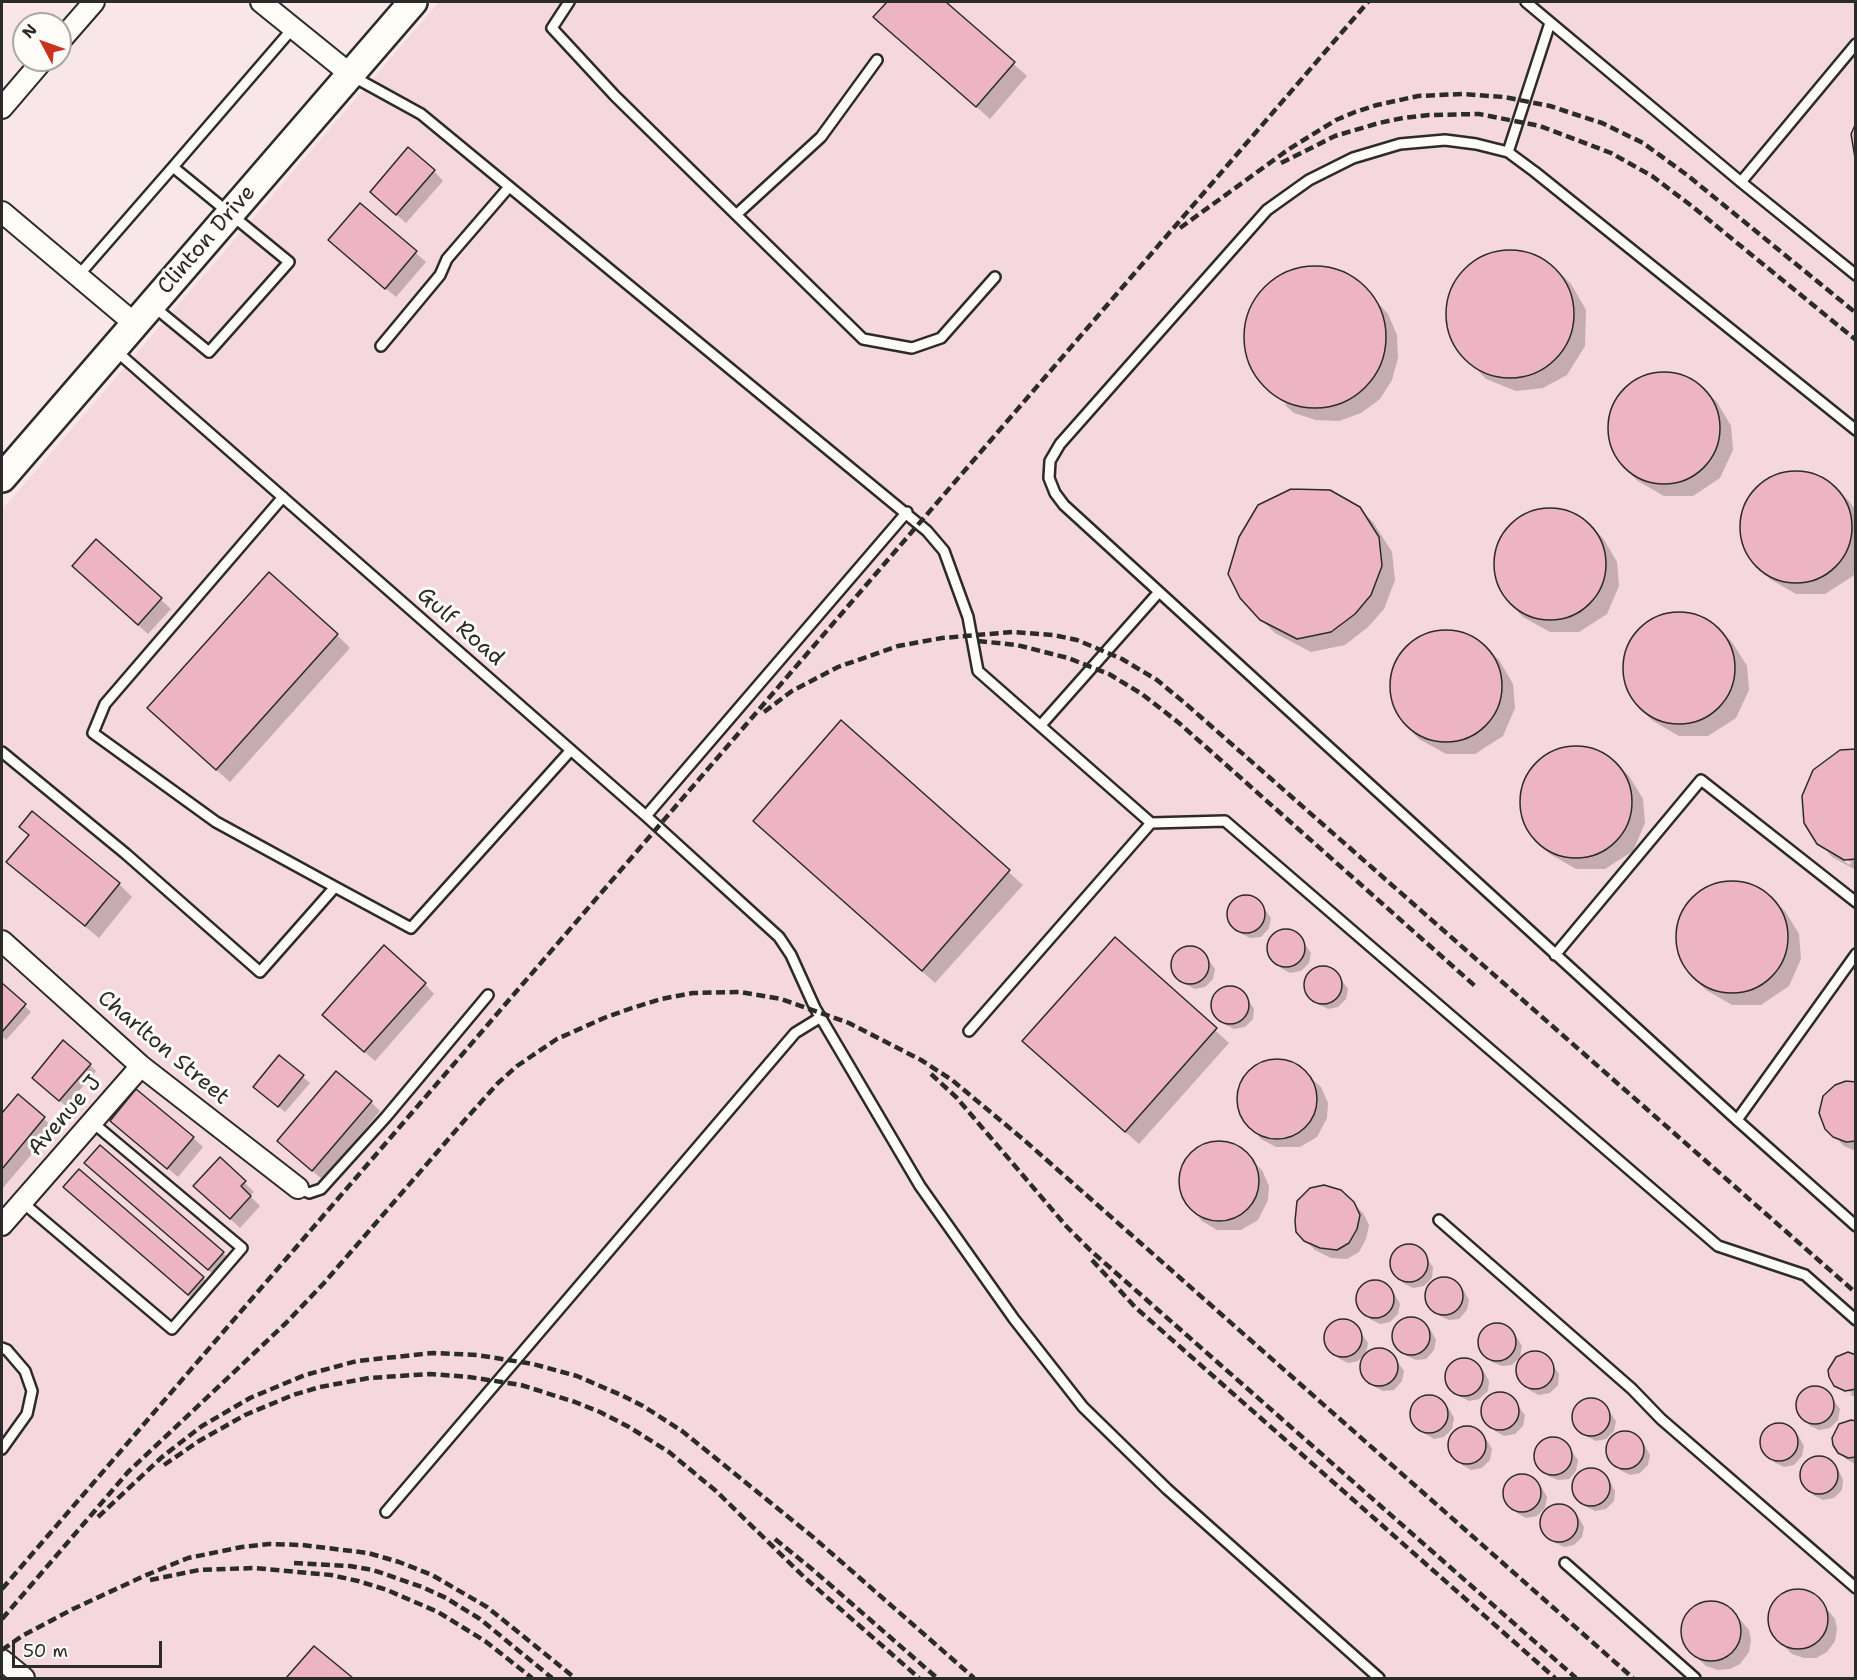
<!DOCTYPE html>
<html>
<head>
<meta charset="utf-8">
<style>
	body { margin:0 }
	#map { position:relative; width:1857px; height:1680px; overflow:hidden; background:#f8e6e8; font-family:"Shantell Sans",sans-serif }
	canvas { display:block }
	.frame { position:absolute; inset:0; border:3px solid #2b2b2b; pointer-events:none }
	.north { position:absolute; left:12px; top:12px; width:60px; height:60px; box-sizing:border-box; background:#fdfcf7; border:2px solid #a9a8a5; border-radius:50%; rotate:311deg; font-size:16px; font-weight:700; line-height:24px; text-align:center; color:#2b2b2b }
	.north::after { content:''; display:block; margin:auto; width:21px; height:27px; background:#c8321e; clip-path:polygon(50% 0,100% 100%,50% 72%,0 100%) }
	.scale { position:absolute; left:12px; top:1641px; width:150px; height:27px; box-sizing:border-box; border:3px solid #2b2b2b; border-top:0; padding-left:8px; font-size:18px; line-height:21px; white-space:nowrap; color:#2b2b2b; -webkit-text-stroke:4px #fdfcf7; paint-order:stroke }
</style>
</head>
<body>
<div id="map">
<canvas width="1857" height="1680"></canvas>
<div class="frame"></div>
<div class="north">N</div>
<div class="scale">50 m</div>
</div>
<script>
const g = document.querySelector('canvas').getContext('2d');
g.lineJoin = 'round';
function fill(path, color) {
  g.fillStyle = color;
  g.fill(path, 'evenodd');
}
function poly(rows) {
  const path = new Path2D();
  for (const r of rows) {
    if (r.length === 3) {
      path.moveTo(r[0] + r[2], r[1]);
      path.arc(r[0], r[1], r[2], 0, 2 * Math.PI);
      continue;
    }
    path.moveTo(r[0], r[1]);
    for (let i = 2; i < r.length; i += 2) path.lineTo(r[i], r[i + 1]);
  }
  return path;
}
function strokePath(path, color, width, dash) {
  g.strokeStyle = color;
  g.lineWidth = width;
  g.lineCap = dash ? 'butt' : 'round';
  g.setLineDash(dash || []);
  g.stroke(path);
}
function drawText(font, color, halo, rows, align = 'center') {
  g.font = font + ' "Shantell Sans",sans-serif';
  g.lineWidth = 6;
  g.setLineDash([]);
  g.textBaseline = 'middle';
  g.strokeStyle = halo;
  g.fillStyle = color;
  for (const [text, x, y, turn = 0] of rows) {
    g.save();
    g.translate(x, y);
    g.rotate((+turn || 0) * Math.PI / 180);
    g.textAlign = isNaN(turn) ? turn : align;
    if (halo) g.strokeText(text, 0, 0);
    g.fillText(text, 0, 0);
    g.restore();
  }
}
fill(poly([
	[439,2,1855,2,1855,1678,2,1678,2,510]
]), '#f5d7de');
fill(poly([
	[889,2,943,2,1027,76,990,119,875,17],
	[434,171,443,181,406,223,381,201],
	[361,205,426,262,396,297,340,250],
	[1521,251,1557,270,1571,284,1586,310,1585,346,1567,375,1543,388,1516,391,1486,379,1473,365,1456,347,1447,318,1452,290,1469,266,1488,255],
	[1316,267,1339,271,1359,282,1388,314,1397,335,1398,358,1392,380,1380,399,1361,413,1339,421,1316,420,1294,413,1285,405,1286,404,1262,384,1250,365,1244,342,1247,319,1256,298,1272,281,1293,270],
	[1675,374,1703,388,1717,402,1731,426,1733,450,1720,478,1693,496,1664,496,1638,481,1624,467,1611,446,1609,420,1619,394,1645,375],
	[1807,472,1835,487,1849,501,1856,511,1856,570,1853,576,1825,594,1796,594,1770,579,1756,565,1743,545,1741,518,1752,493,1777,474],
	[1359,508,1373,522,1392,552,1395,580,1384,609,1368,627,1345,645,1311,652,1275,633,1261,619],
	[1561,509,1589,524,1603,538,1617,562,1619,586,1607,614,1579,632,1550,632,1523,617,1510,603,1497,582,1495,556,1505,530,1531,512],
	[96,541,171,609,148,634,83,576],
	[1690,613,1718,628,1732,642,1747,666,1749,690,1736,718,1708,736,1679,736,1653,721,1639,707,1627,686,1624,660,1635,635,1661,616],
	[1457,631,1485,646,1499,660,1513,684,1515,708,1503,736,1475,754,1446,754,1419,739,1406,725,1393,704,1391,678,1401,652,1427,634],
	[337,635,350,648,230,782,162,721],
	[842,723,1023,885,935,983,768,834],
	[1587,747,1615,762,1629,776,1643,799,1645,823,1633,851,1605,869,1576,869,1550,854,1536,841,1524,820,1521,793,1532,768,1558,749],
	[1856,751,1856,870,1832,857,1827,851,1850,865,1851,862,1824,846,1824,849,1819,843],
	[8,862,119,884,132,897,99,938,22,875],
	[1743,882,1771,897,1785,911,1799,934,1801,959,1789,986,1761,1005,1732,1005,1706,990,1692,976,1679,955,1677,928,1688,903,1714,884],
	[1246,896,1258,900,1271,918,1269,928,1261,937,1250,938,1240,933,1229,919,1228,913,1235,900],
	[1286,931,1298,935,1311,953,1309,963,1301,971,1290,973,1281,968,1269,954,1268,947,1275,934],
	[1115,939,1229,1043,1139,1144,1037,1054],
	[1190,947,1202,951,1215,969,1213,979,1205,987,1195,989,1185,984,1173,970,1173,964,1179,950],
	[1323,967,1335,971,1348,989,1346,999,1338,1007,1328,1009,1318,1004,1306,990,1306,984,1313,970],
	[425,984,434,994,375,1061,333,1024],
	[2,985,31,1012,6,1040,2,1036],
	[1230,987,1242,991,1254,1009,1253,1019,1245,1027,1234,1029,1224,1024,1213,1010,1212,1004,1219,991],
	[280,1057,310,1083,285,1112,262,1093],
	[1267,1061,1292,1062,1321,1087,1328,1103,1327,1118,1317,1137,1300,1147,1276,1147,1261,1139,1241,1115,1238,1102,1240,1086,1253,1068],
	[90,1065,96,1071,66,1106,40,1084],
	[1856,1084,1856,1151,1844,1146,1826,1128],
	[18,1096,54,1128,2,1189,2,1115],
	[371,1102,380,1111,323,1180,289,1151],
	[112,1121,193,1138,203,1147,178,1177],
	[1208,1143,1233,1144,1262,1170,1269,1186,1268,1200,1258,1220,1241,1230,1217,1230,1202,1221,1182,1197,1179,1185,1181,1168,1194,1151],
	[100,1147,233,1262,219,1279,96,1173],
	[220,1159,254,1192,250,1196,260,1206,240,1228,205,1196],
	[75,1197,203,1278,212,1287,198,1304],
	[1353,1203,1363,1213,1369,1225,1366,1239,1359,1252,1347,1259,1331,1258,1315,1250,1305,1240],
	[1409,1246,1420,1250,1433,1267,1432,1278,1424,1286,1413,1288,1403,1283,1392,1268,1391,1262,1398,1249],
	[1444,1278,1456,1283,1463,1289,1469,1300,1467,1310,1459,1319,1449,1320,1438,1315,1427,1301,1427,1295,1433,1282],
	[1376,1282,1387,1286,1394,1293,1400,1304,1398,1314,1390,1322,1380,1324,1370,1319,1358,1305,1358,1299,1365,1285],
	[1411,1318,1423,1323,1430,1329,1436,1340,1434,1350,1426,1359,1416,1360,1405,1355,1394,1341,1393,1335,1400,1322],
	[1343,1321,1355,1325,1368,1343,1366,1353,1358,1361,1348,1363,1338,1358,1326,1343,1326,1338,1333,1324],
	[1497,1324,1509,1329,1516,1336,1522,1346,1520,1357,1512,1365,1502,1366,1492,1362,1480,1347,1480,1341,1486,1328],
	[1379,1349,1391,1353,1404,1371,1402,1381,1394,1390,1383,1391,1373,1386,1362,1372,1361,1366,1368,1353],
	[1535,1353,1547,1357,1559,1374,1558,1385,1550,1393,1539,1395,1529,1390,1518,1375,1517,1369,1524,1356],
	[1856,1357,1856,1396,1852,1396,1841,1391,1851,1395,1852,1393,1836,1385],
	[1465,1359,1476,1363,1483,1370,1489,1381,1488,1391,1479,1399,1469,1401,1459,1396,1447,1382,1447,1376,1454,1363],
	[1815,1387,1827,1392,1840,1409,1838,1420,1830,1428,1819,1430,1809,1425,1798,1410,1797,1404,1804,1391],
	[1500,1394,1512,1398,1525,1415,1523,1426,1515,1434,1504,1436,1495,1431,1483,1416,1482,1410,1489,1397],
	[1429,1396,1441,1401,1448,1407,1454,1418,1452,1429,1444,1437,1434,1439,1424,1433,1412,1419,1412,1413,1419,1400],
	[1591,1399,1603,1403,1616,1421,1614,1431,1606,1439,1596,1441,1586,1436,1574,1422,1573,1416,1581,1403],
	[1856,1423,1855,1464,1846,1459,1839,1452],
	[1780,1424,1791,1429,1798,1435,1804,1446,1802,1456,1794,1465,1784,1467,1774,1462,1762,1447,1762,1441,1769,1428],
	[1467,1427,1479,1432,1486,1439,1492,1449,1490,1460,1482,1468,1471,1470,1462,1465,1450,1450,1449,1444,1456,1431],
	[1625,1433,1637,1437,1644,1444,1650,1455,1648,1465,1640,1473,1630,1475,1620,1470,1608,1455,1607,1449,1614,1436],
	[1553,1438,1565,1443,1578,1460,1576,1471,1569,1479,1558,1480,1548,1476,1537,1461,1536,1455,1543,1442],
	[1819,1457,1831,1462,1838,1469,1843,1480,1842,1490,1834,1498,1823,1500,1813,1495,1802,1480,1801,1474,1808,1461],
	[1591,1469,1603,1473,1609,1480,1615,1491,1614,1501,1606,1509,1595,1511,1585,1506,1574,1492,1573,1486,1580,1473],
	[1522,1475,1534,1480,1541,1486,1547,1497,1545,1508,1537,1516,1526,1518,1517,1513,1505,1498,1504,1492,1511,1479],
	[1559,1505,1571,1509,1578,1516,1584,1527,1582,1537,1574,1545,1564,1547,1554,1542,1542,1528,1542,1522,1549,1509],
	[1795,1590,1806,1591,1819,1599,1835,1619,1837,1629,1835,1641,1827,1652,1816,1658,1804,1658,1792,1654,1774,1636,1769,1620,1773,1604,1784,1594],
	[1708,1602,1719,1603,1733,1611,1749,1630,1751,1640,1749,1652,1740,1664,1730,1669,1718,1670,1706,1666,1687,1648,1682,1632,1686,1616,1697,1605],
	[314,1648,350,1678,288,1678]
]), '#0003');
const building = poly([
	[887,2,946,2,1015,62,976,107,873,17,887,2],
	[1856,123,1856,164,1851,134,1856,123],
	[408,147,435,170,396,215,370,192,408,147],
	[360,203,417,251,385,289,328,240,360,203],
	[1510,314,64],
	[1315,337,71],
	[1664,428,56],
	[1796,527,56],
	[1291,489,1330,490,1360,507,1379,537,1382,566,1371,595,1355,614,1331,632,1297,639,1260,620,1240,598,1228,574,1239,537,1258,505,1291,489],
	[1550,564,56],
	[96,539,162,598,138,625,72,566,96,539],
	[269,572,338,634,216,770,147,708,269,572],
	[1679,668,56],
	[1446,686,56],
	[841,720,1010,870,922,971,753,821,841,720],
	[1576,802,56],
	[1856,749,1856,859,1844,860,1817,844,1804,823,1802,796,1813,770,1840,750,1856,749],
	[32,811,120,883,85,926,6,862,29,835,19,827,32,811],
	[1732,937,56],
	[1246,914,19],
	[1286,948,19],
	[1115,937,1217,1028,1125,1132,1022,1041,1115,937],
	[384,945,426,983,364,1052,322,1015,384,945],
	[1190,965,19],
	[1323,985,19],
	[2,983,26,1004,2,1032,2,983],
	[1230,1005,19],
	[63,1040,91,1064,59,1101,32,1078,63,1040],
	[279,1055,304,1075,278,1107,253,1087,279,1055],
	[1277,1099,40],
	[336,1071,372,1101,312,1171,277,1141,336,1071],
	[1846,1081,1856,1082,1856,1141,1846,1142,1833,1137,1825,1129,1819,1113,1823,1096,1835,1085,1846,1081],
	[136,1089,194,1137,167,1169,110,1121,136,1089],
	[18,1094,45,1117,2,1169,2,1113,18,1094],
	[1219,1181,40],
	[100,1145,224,1252,208,1270,84,1163,100,1145],
	[220,1157,246,1181,241,1186,251,1196,230,1219,193,1186,220,1157],
	[79,1169,204,1277,188,1295,63,1187,79,1169],
	[1324,1185,1341,1190,1354,1202,1360,1215,1357,1229,1349,1243,1337,1250,1320,1248,1304,1241,1296,1232,1295,1221,1297,1201,1310,1188,1324,1185],
	[1409,1263,19],
	[1444,1296,19],
	[1375,1299,19],
	[1411,1336,19],
	[1343,1338,19],
	[1497,1342,19],
	[1379,1367,19],
	[1535,1370,19],
	[1848,1352,1856,1355,1856,1389,1845,1391,1834,1386,1829,1377,1828,1370,1836,1357,1848,1352],
	[1464,1377,19],
	[1815,1405,19],
	[1500,1411,19],
	[1429,1414,19],
	[1591,1417,19],
	[1851,1420,1856,1421,1856,1457,1848,1458,1838,1453,1833,1445,1832,1438,1839,1424,1851,1420],
	[1779,1442,19],
	[1467,1445,19],
	[1625,1450,19],
	[1553,1456,19],
	[1819,1475,19],
	[1591,1487,19],
	[1522,1493,19],
	[1559,1523,19],
	[1798,1619,30],
	[1711,1631,30],
	[314,1646,353,1678,286,1678,314,1646]
]);
fill(building, '#edb4c6');
strokePath(building, '#2b2b2b', 1.5);
const lane = poly([
	[569,2,552,28,615,96,863,339,912,348,941,338,995,277],
	[1526,2,1741,182,1856,275],
	[1550,23,1508,152,1476,144,1445,140,1400,144,1353,158,1309,180,1267,210,1060,444,1050,461,1049,478,1055,493,1064,505,1737,1120,1856,1226],
	[352,76,421,114,927,531,944,551,968,617,978,671,1151,823,1225,821,1718,1246,1805,1275,1856,1320],
	[1508,152,1535,172,1856,430],
	[173,167,293,28],
	[1741,182,1856,44],
	[737,214,821,137,877,60],
	[78,276,173,167,289,262,209,352,153,306],
	[381,346,440,275,447,259,509,187],
	[115,350,646,816,779,937,791,955,815,1008,920,1186,1014,1319,1083,1407,1167,1489,1379,1678],
	[283,497,105,704,93,733,216,822,335,887],
	[1041,725,1159,592],
	[2,752,126,854,260,972,335,887,411,928,571,750],
	[646,816,907,512],
	[1555,955,1701,780,1856,902],
	[969,1031,1151,823],
	[1737,1120,1856,954],
	[298,1188,309,1193,321,1189,386,1117,488,995],
	[22,1202,172,1329,242,1248,92,1122],
	[1439,1220,1632,1389,1661,1419,1856,1588],
	[2,1348,7,1350,25,1371,32,1391,27,1414,2,1449],
	[386,1512,795,1033,821,1017],
	[1565,1563,1695,1678]
]);
const street = poly([
	[261,2,350,74],
	[60,41,94,2],
	[2,108,43,60],
	[2,212,135,324],
	[2,941,141,1066,298,1188],
	[2,1225,141,1066],
	[2,1660,24,1678]
]);
const secondary = poly([
	[2,478,413,2]
]);
strokePath(lane, '#2b2b2b', 14);
strokePath(street, '#2b2b2b', 24);
strokePath(secondary, '#2b2b2b', 32);
strokePath(lane, '#fdfcf7', 9);
strokePath(street, '#fdfcf7', 20);
strokePath(secondary, '#fdfcf7', 27);
strokePath(poly([
	[1281,163,1335,136,1379,123,1403,118,1429,115,1479,114,1540,126,1611,153,1652,176,1693,207,1856,340],
	[1180,228,1289,149,1336,120,1355,112,1377,105,1418,96,1462,94,1504,97,1550,106,1574,114,1602,123,1643,143,1687,175,1856,313],
	[978,641,1017,645,1068,658,1109,674,1142,694,1179,723,1475,986],
	[764,712,792,691,838,667,898,646,942,638,1013,632,1053,635,1077,640,1122,659,1157,680,1186,704,1856,1293],
	[931,1074,956,1097,1067,1227,1090,1250,1576,1678],
	[1092,1260,1135,1307,1555,1678],
	[164,1465,199,1441,245,1415,293,1395,320,1387,369,1378,430,1374,469,1377,521,1385,575,1402,600,1412,629,1427,669,1452,716,1491,804,1577,919,1678],
	[98,1517,162,1457,202,1426,250,1398,305,1375,357,1361,433,1353,477,1355,533,1364,577,1376,621,1395,643,1406,682,1431,813,1537,974,1678],
	[775,1539,812,1569,937,1678],
	[294,1563,350,1566,373,1570,422,1587,446,1598,480,1619,552,1678],
	[150,1580,199,1570,254,1568,331,1575,358,1581,387,1590,438,1612,485,1641,532,1678],
	[2,1589,1368,2],
	[2,1619,128,1472,286,1323,324,1283,464,1121,498,1083,517,1066,557,1039,604,1018,632,1008,661,999,693,993,740,992,781,999,849,1023,921,1060,952,1080,1024,1140,1633,1678],
	[2,1650,22,1636,73,1609,144,1576,188,1558,242,1547,269,1544,302,1545,368,1553,399,1562,432,1575,487,1607,575,1678]
]), '#2b2b2b', 4.5, [9, 4.5]);
drawText('22px', '#2b2b2b', '#fdfcf7', [
	["Clinton Drive",207,240,-49],
	["Gulf Road",460,627,41],
	["Charlton Street",163,1048,40],
	["Avenue J",65,1116,-49]
]);
</script>
</body>
</html>
